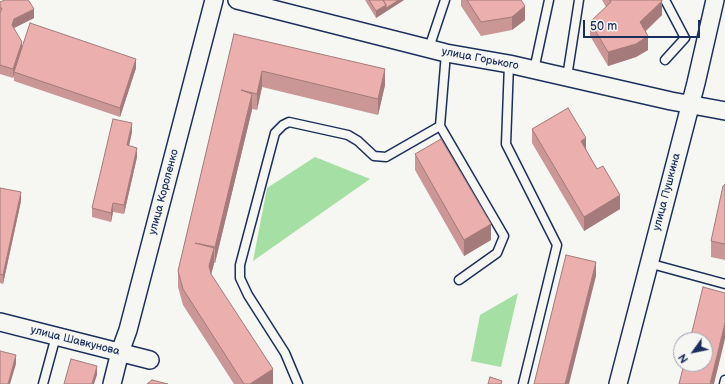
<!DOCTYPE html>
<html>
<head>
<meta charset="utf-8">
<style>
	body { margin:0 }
	#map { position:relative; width:725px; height:384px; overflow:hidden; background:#f6f6f2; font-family:"Balsamiq Sans",sans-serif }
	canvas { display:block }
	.north { position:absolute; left:673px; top:332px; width:40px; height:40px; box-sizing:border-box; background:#f6f6f2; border:1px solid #9ea6b7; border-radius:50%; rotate:237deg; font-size:11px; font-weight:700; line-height:16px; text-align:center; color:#1b2f5e }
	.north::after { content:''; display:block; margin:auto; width:14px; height:18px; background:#1b2f5e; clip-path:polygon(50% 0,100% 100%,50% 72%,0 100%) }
	.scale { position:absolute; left:583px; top:20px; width:117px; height:18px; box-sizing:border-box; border:2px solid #1b2f5e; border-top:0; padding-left:5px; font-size:12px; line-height:14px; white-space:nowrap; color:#1b2f5e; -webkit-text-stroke:3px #f6f6f2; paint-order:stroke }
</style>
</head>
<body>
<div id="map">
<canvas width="725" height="384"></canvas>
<div class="north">N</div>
<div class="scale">50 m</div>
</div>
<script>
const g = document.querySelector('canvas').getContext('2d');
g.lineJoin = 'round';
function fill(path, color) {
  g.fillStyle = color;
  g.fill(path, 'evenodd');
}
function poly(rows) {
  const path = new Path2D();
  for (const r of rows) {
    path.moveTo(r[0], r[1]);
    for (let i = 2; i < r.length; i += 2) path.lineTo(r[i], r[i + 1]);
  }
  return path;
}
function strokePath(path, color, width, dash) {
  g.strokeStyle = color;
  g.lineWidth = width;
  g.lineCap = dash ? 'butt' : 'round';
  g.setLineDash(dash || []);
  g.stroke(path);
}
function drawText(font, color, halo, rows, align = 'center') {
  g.font = font + ' "Balsamiq Sans",sans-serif';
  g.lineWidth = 3;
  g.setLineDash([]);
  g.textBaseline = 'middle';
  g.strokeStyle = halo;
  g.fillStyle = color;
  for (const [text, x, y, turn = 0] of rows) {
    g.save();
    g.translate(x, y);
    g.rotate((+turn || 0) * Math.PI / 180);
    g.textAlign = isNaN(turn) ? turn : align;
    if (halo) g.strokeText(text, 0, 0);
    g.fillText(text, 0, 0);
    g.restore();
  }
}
fill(poly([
	[315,157,370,179,253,261,267,188],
	[518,293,501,367,471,361,480,315]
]), '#a6dfa4');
const service = poly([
	[665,0,685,38,665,60],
	[429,48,445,0],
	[509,64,506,144,557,245,523,384],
	[534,70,549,0],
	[567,77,579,0],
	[440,126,504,236,497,253,459,280],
	[648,263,725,284],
	[43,384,56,336],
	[298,384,285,353,248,295,240,278,240,265,275,133,283,125,289,122,348,135,358,141,374,156,386,157,440,126,446,53],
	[724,384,725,380]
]);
const minor = poly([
	[237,0,446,53,509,64,671,101,725,111],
	[0,322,150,360],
	[112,384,120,352,128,330,214,0],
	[618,384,696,83,715,0]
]);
strokePath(service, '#1b2f5e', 11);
strokePath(minor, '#1b2f5e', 20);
strokePath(service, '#f6f6f2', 8);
strokePath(minor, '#f6f6f2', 17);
fill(poly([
	[365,0,404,0,376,18],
	[461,0,522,0,521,1,525,20,512,30,481,36,461,6],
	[602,0,662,0,662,15,646,31,648,50,636,57,608,66,590,36,590,22,606,7],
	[0,2,34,18,14,28,22,47,136,68,120,117,14,81,14,75,13,78,0,74],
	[234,34,385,85,378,115,262,87,257,110,252,109,215,263,214,263,211,274,273,384,234,384,183,305,178,287,178,271],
	[532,129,586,150,620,209,584,231,532,143],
	[132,132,129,146,137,157,124,214,113,212,111,222,92,217,92,208],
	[415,154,491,240,464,256,415,170],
	[725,184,725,260,711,257,711,241],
	[0,188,21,201,3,284,0,283]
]), '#ca9696');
fill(poly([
	[399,0,404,0,376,18,376,11,386,5],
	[662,1,662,15,640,36,640,22],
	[525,6,525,20,512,30,512,17],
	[34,9,34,18,14,28,12,25,14,19],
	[648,36,648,50,636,57,608,66,608,52],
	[22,42,22,50,14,72,14,75,13,78,13,69],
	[136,59,136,68,120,117,120,108],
	[385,69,385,85,378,115,378,99],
	[262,71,262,87,257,110,257,94],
	[252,94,252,110,215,263,215,247],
	[132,123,132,132,127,154,127,145],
	[586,138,586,152,581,141],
	[137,148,137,157,124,214,124,205],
	[21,192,21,201,3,284,3,275],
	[620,195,620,209,584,231,584,217],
	[113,203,113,212,111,222,111,213],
	[491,224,491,240,464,256,464,240],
	[214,248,214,264,209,282,209,266],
	[596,262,596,276,569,384,565,384],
	[725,323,725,339,714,384,710,384],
	[16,355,16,364,10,384,8,384],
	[97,366,97,375,94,384,92,384],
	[273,369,273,384,250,384]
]), '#a47a7a');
const building = poly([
	[5,0,27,0,29,1,34,9,14,19,12,25,22,42,13,69,0,65,0,13,2,8,0,8,0,2,5,0],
	[369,0,383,0,386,5,376,11,369,0],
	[383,0,399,0,386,8,386,5,383,0],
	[467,0,521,0,525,6,512,17,481,22,467,0],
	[610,0,662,0,662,1,640,22,648,36,636,44,608,52,590,22,611,2,610,0],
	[30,23,136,59,120,108,14,72,30,23],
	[234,34,385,69,378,99,262,71,257,94,241,90,252,94,215,247,195,243,214,248,209,266,211,274,273,369,250,384,244,384,183,289,178,271,234,34],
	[568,108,586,138,581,141,597,169,603,166,620,195,584,217,532,129,568,108],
	[113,119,132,123,127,145,137,148,124,205,113,203,111,213,92,208,113,119],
	[441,139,491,224,464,240,415,154,441,139],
	[725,184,725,244,711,241,723,186,725,184],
	[0,188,21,192,3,275,0,274,0,188],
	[566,255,596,262,565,384,534,384,566,255],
	[703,287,725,293,725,323,710,384,679,384,684,364,705,364,705,340,690,340,703,287],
	[0,351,16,355,8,384,0,384,0,351],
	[71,359,97,366,92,384,64,384,71,359],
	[490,377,502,381,501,384,488,384,490,377],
	[152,380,168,384,147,384,152,380]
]);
fill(building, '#ebafae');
strokePath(building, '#a47a7a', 1);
drawText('11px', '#1b2f5e', '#f6f6f2', [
	["улица Горького",480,59,11],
	["улица Короленко",164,192,-75],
	["улица Пушкина",667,192,-75],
	["улица Шавкунова",75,341,14]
]);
</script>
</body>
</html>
